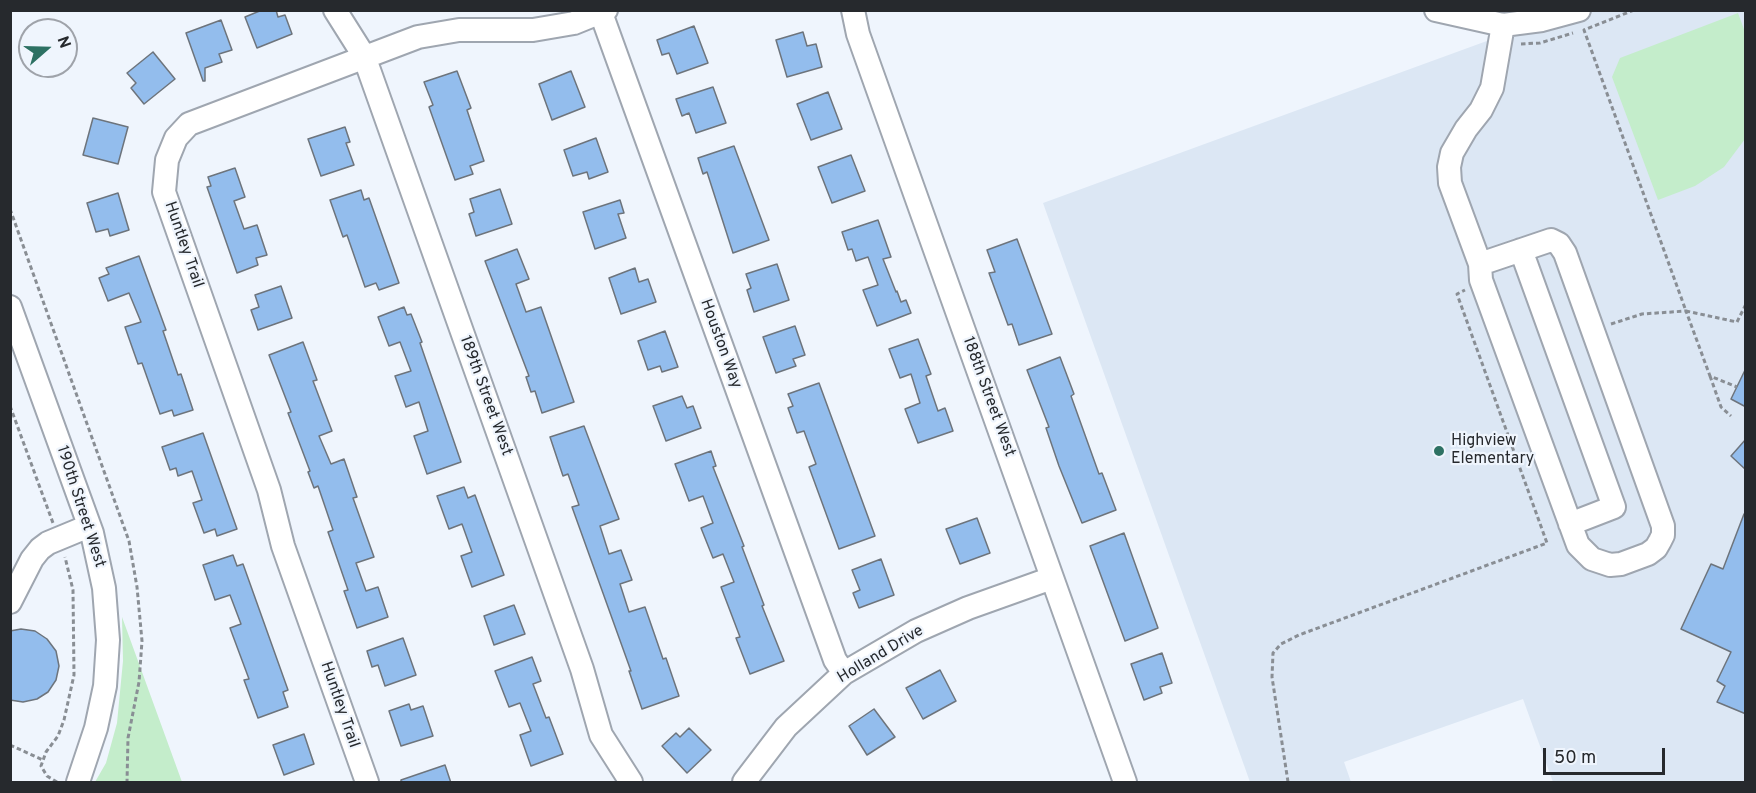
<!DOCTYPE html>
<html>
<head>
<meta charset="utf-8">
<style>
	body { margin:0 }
	#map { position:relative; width:1756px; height:793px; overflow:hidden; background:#eff5fd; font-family:Overpass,sans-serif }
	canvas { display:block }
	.frame { position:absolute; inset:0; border:12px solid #26292d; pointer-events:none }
	.north { position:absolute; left:18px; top:18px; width:60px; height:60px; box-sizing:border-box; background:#eff5fd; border:2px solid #9fa3aa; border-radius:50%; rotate:70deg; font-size:16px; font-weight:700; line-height:24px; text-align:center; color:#26292d }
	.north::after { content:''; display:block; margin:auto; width:21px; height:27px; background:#2d7163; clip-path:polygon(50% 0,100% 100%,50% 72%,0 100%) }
	.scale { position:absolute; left:1543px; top:748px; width:122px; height:27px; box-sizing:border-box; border:3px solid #26292d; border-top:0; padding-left:8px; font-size:18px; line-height:21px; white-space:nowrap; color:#26292d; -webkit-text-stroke:4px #eff5fd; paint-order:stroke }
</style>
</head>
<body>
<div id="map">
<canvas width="1756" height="793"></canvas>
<div class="frame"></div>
<div class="north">N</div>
<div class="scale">50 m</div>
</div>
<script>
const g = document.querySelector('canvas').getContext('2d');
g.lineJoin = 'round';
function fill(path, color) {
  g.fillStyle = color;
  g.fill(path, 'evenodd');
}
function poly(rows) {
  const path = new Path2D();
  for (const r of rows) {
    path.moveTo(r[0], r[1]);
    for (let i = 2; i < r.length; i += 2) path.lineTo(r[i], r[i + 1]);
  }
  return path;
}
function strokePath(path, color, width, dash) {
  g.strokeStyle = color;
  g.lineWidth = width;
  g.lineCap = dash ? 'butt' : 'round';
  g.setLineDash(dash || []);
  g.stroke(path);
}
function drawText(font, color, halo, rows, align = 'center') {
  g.font = font + ' Overpass,sans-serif';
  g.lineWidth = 4.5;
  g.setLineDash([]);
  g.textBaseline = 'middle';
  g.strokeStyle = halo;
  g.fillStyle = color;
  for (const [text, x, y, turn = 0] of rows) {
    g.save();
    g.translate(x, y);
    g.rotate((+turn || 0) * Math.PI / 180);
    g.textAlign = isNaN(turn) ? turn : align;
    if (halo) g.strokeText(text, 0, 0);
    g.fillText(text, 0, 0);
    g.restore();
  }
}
fill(poly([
	[1569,11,1745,11,1745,782,1553,782,1523,699,1344,762,1351,782,1250,782,1043,203]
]), '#dce7f4');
fill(poly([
	[1738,13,1745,32,1745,139,1724,167,1695,186,1658,200,1612,77,1620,58],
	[122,617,182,782,95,782,106,763,117,723,123,661]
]), '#c4edcb');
const building = poly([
	[262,10,276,10,278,17,285,15,292,34,257,48,245,17,262,10],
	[221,20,232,50,219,54,222,62,205,68,205,81,203,81,186,33,221,20],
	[694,26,708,63,677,74,669,53,662,55,657,40,694,26],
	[803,32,807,46,816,44,822,67,787,77,776,40,803,32],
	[153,52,175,79,144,104,131,88,136,83,127,73,153,52],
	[457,71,471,108,467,110,484,161,470,166,473,174,455,180,429,107,433,105,424,82,457,71],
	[571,71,585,107,552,120,539,84,571,71],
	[713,87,726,123,696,133,689,113,682,116,676,99,713,87],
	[828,92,842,129,811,140,797,104,828,92],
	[93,118,128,127,118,164,83,155,93,118],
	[345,127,350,142,346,143,354,165,321,176,308,139,345,127],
	[596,138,608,172,589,179,587,172,573,176,564,150,596,138],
	[734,146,769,240,733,253,707,172,703,174,698,158,734,146],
	[851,155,865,191,832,203,818,167,851,155],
	[235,168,245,197,234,201,244,229,257,225,267,255,256,258,258,265,237,273,207,187,211,186,208,177,235,168],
	[500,189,512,224,476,236,469,214,474,212,470,199,500,189],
	[361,190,364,200,369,198,399,283,379,290,376,283,365,287,347,235,343,237,330,200,361,190],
	[118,193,129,230,110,236,108,229,96,232,87,203,118,193],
	[620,200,624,213,618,214,626,238,595,249,583,212,620,200],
	[878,220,891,257,883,259,896,292,897,291,901,302,906,300,911,313,877,326,863,290,878,285,868,257,856,261,852,249,848,250,842,232,878,220],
	[1017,239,1052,334,1019,345,1012,324,1008,325,989,273,995,272,987,250,1017,239],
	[517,249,529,279,516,284,526,312,541,307,574,402,542,413,535,391,531,392,526,377,529,376,485,261,517,249],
	[139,256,166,330,163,331,178,375,181,374,193,410,174,416,172,410,160,414,142,363,138,364,125,327,141,322,129,293,108,301,99,278,109,274,106,268,139,256],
	[777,264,789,300,754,312,747,290,751,288,746,274,777,264],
	[635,268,639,282,648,279,656,302,621,314,609,278,635,268],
	[281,286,292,318,258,330,251,310,259,307,255,295,281,286],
	[404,307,407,315,411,314,422,342,420,343,461,462,427,474,414,436,428,431,419,402,406,407,395,376,411,371,400,342,389,346,378,317,404,307],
	[795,326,805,355,793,359,796,366,776,373,763,337,795,326],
	[665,331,678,367,662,372,660,366,648,370,638,341,665,331],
	[918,339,931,374,926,376,938,411,945,408,953,431,918,443,905,409,920,403,911,374,900,378,889,349,918,339],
	[303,342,317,380,313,381,332,431,319,436,331,464,344,459,357,497,353,498,374,557,356,563,366,591,378,587,388,617,357,628,344,591,348,590,328,532,333,530,318,486,314,488,308,472,310,471,288,413,291,412,269,355,303,342],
	[1060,357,1074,394,1071,396,1099,474,1102,473,1116,510,1082,523,1059,466,1046,428,1049,427,1027,370,1060,357],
	[1746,368,1746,407,1731,399,1746,368],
	[819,383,875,536,839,549,809,467,816,464,804,431,797,433,788,408,793,406,788,394,819,383],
	[682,396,687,408,693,406,701,428,666,441,653,406,682,396],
	[584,426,619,519,600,526,609,554,621,550,632,580,620,584,629,612,645,607,663,659,666,658,679,696,642,709,629,671,631,671,572,507,579,505,568,474,563,476,550,437,584,426],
	[203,433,237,529,217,536,215,529,204,533,193,503,202,500,192,471,178,476,176,468,170,470,162,447,203,433],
	[1746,439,1746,470,1731,456,1746,439],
	[711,451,716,466,713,467,744,546,742,547,764,605,762,606,784,661,750,674,736,638,740,637,721,587,734,582,723,554,713,558,701,528,713,523,703,496,689,501,675,464,711,451],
	[464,487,468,498,475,495,504,575,472,587,461,556,472,552,462,524,449,529,437,496,464,487],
	[1744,514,1746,514,1746,714,1717,702,1725,686,1717,681,1731,652,1681,629,1711,564,1723,569,1744,514],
	[977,518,990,553,960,564,946,529,977,518],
	[1124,533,1158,628,1125,641,1090,546,1124,533],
	[233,555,237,566,243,564,288,690,283,692,288,707,258,718,244,680,249,679,230,628,241,624,230,595,215,600,203,565,233,555],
	[881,559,894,595,859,608,853,593,860,590,852,570,881,559],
	[514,605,525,634,494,645,484,616,514,605],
	[21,629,35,631,47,639,56,651,59,666,56,680,48,692,37,699,23,702,10,700,10,631,21,629],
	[403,638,416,675,385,686,378,665,372,667,367,651,403,638],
	[1162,653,1172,683,1160,687,1162,693,1144,700,1131,664,1162,653],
	[532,657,541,681,533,684,546,718,549,717,563,754,531,766,520,735,531,731,520,703,509,707,495,671,532,657],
	[940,670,956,701,923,719,906,688,940,670],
	[409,704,411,710,423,706,433,736,401,746,389,711,409,704],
	[874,709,895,737,867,755,849,726,874,709],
	[689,728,711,750,687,773,662,746,676,733,680,737,689,728],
	[304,734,314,764,284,775,273,745,304,734],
	[445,765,451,783,401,783,401,780,445,765]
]);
fill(building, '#93bded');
strokePath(building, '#6d747c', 1.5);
const minor = poly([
	[335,10,364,56,582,669,601,735,631,782],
	[853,10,858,34,1125,782],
	[1436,10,1503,25,1542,20,1579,10],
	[601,13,835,660,844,673],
	[1521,250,1614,507,1570,524],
	[1480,264,1551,240,1559,244,1565,253,1663,526,1663,535,1660,541,1656,548,1648,554,1621,564,1610,565,1592,559,1578,545,1481,280,1480,264,1450,183,1449,167,1452,153,1466,129,1481,110,1492,88,1503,25],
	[10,307,92,533,104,588,108,640,105,686,96,728,78,782],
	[10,602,32,559,40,549,48,543,89,526],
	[367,782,283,546,269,490,164,192,167,160,176,138,189,124,418,37,459,30,533,30,574,23,606,10],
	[744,782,786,727,844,673,916,631,968,608,1052,578]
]);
strokePath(minor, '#9fa6b0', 26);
strokePath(poly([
	[1634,10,1584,30,1686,311,1737,322,1746,304],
	[1521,44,1540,43,1573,33],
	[10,209,129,541,137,587,142,641,139,682,128,738,127,782],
	[1611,324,1642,314,1686,311,1710,376,1737,387],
	[1710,376,1721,407,1731,416],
	[10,406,53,523],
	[10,745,43,760],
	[57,782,47,776,41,766,46,752,58,736,64,720,74,675,73,590,65,557],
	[1288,782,1272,677,1273,653,1281,644,1299,635,1547,543,1457,294,1465,290]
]), '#898e94', 3, [4.5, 3]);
strokePath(minor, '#fff', 22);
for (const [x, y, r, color] of [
	[1439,451,6,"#2d7163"]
]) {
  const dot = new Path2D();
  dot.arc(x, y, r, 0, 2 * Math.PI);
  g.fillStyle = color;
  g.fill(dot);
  strokePath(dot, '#eff5fd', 2);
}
drawText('16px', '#26292d', '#eff5fd', [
	["Huntley Trail",183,245,71],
	["Houston Way",720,344,70],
	["189th Street West",485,396,70],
	["188th Street West",988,397,70],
	["190th Street West",80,507,72],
	["Holland Drive",881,655,-31],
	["Huntley Trail",339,705,71]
]);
drawText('16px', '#26292d', '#eff5fd', [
	["Highview",1451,442],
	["Elementary",1451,460]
], 'left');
</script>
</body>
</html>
